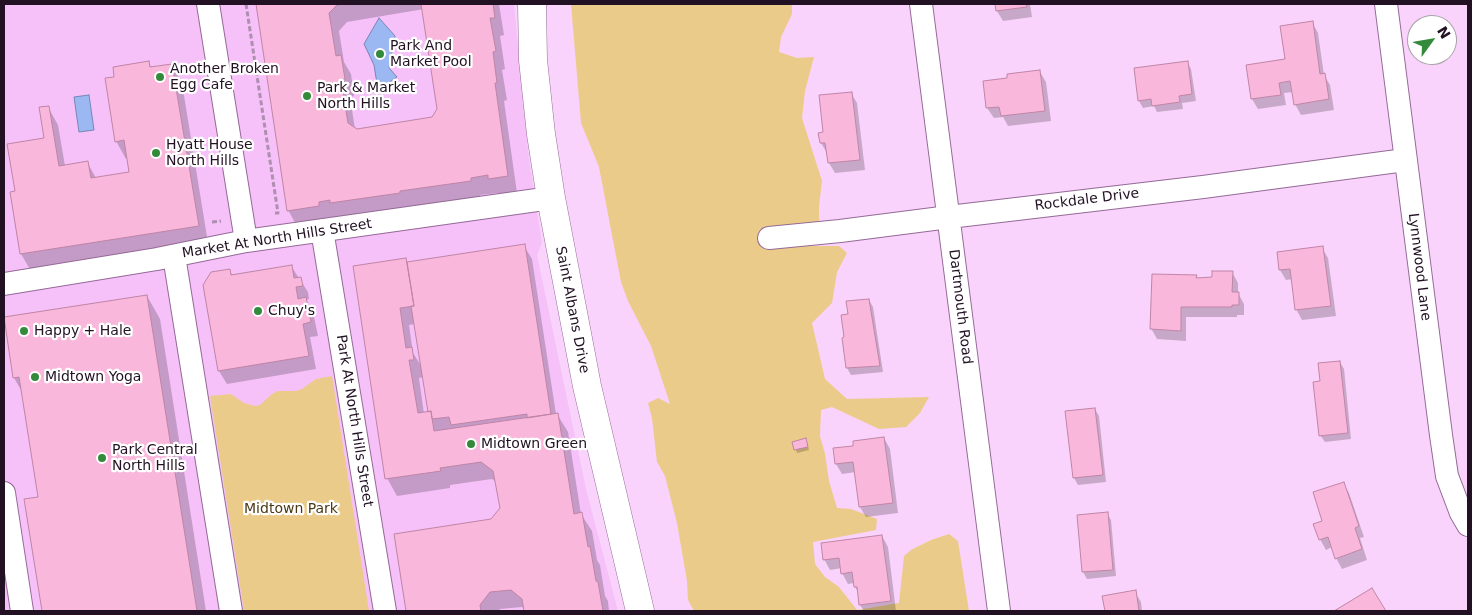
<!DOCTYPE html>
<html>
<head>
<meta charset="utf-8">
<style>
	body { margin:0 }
	#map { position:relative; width:1472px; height:615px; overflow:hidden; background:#f9d3fb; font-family:"DejaVu Sans",sans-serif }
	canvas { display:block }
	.frame { position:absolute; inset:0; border:5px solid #211123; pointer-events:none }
	.north { position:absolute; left:1407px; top:15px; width:50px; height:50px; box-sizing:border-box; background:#fff; border:1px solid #a6a0a7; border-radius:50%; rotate:58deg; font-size:14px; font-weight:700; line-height:20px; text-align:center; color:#211123 }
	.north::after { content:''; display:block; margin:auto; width:18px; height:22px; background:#328a3a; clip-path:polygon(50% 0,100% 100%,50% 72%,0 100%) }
</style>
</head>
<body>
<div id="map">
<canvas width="1472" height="615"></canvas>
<div class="frame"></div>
<div class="north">N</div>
</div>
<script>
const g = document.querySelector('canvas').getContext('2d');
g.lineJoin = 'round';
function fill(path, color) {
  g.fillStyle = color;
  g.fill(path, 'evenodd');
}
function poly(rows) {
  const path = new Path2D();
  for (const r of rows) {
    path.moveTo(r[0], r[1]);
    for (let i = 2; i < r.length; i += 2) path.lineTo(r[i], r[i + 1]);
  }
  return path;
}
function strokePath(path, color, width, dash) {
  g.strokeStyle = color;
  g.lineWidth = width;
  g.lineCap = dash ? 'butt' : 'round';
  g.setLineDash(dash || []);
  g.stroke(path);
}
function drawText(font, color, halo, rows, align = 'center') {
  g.font = font + ' "DejaVu Sans",sans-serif';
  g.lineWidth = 4.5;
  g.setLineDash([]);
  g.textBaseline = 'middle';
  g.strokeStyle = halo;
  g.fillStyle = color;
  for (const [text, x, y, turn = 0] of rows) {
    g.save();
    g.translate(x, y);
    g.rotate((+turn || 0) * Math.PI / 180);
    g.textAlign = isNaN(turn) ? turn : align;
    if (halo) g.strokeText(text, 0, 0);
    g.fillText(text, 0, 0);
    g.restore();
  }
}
fill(poly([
	[4,4,514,4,529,159,542,243,537,255,586,489,618,611,4,611]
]), '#f6c1f8');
fill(poly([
	[571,4,792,4,792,14,781,37,779,52,797,58,814,57,805,91,802,118,822,181,819,206,819,224,766,246,839,246,847,253,837,272,832,303,812,323,825,379,847,399,929,397,920,413,906,427,879,429,832,407,821,410,820,436,825,454,829,481,837,508,851,509,877,519,876,530,813,542,815,564,825,577,839,587,857,610,899,603,904,556,911,550,931,540,949,534,958,541,969,611,694,611,688,600,687,581,677,523,665,476,657,462,652,418,648,403,658,398,670,404,651,346,628,301,621,282,599,167,581,123],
	[332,376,369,611,244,611,210,396,231,394,244,403,255,406,260,405,272,394,278,391,296,391,302,389,316,379]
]), '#ebcb89');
const water = poly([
	[379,18,395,36,389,68,397,77,378,90,374,65,364,44,379,18],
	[89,95,94,130,79,132,74,97,89,95]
]);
fill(water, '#9cb8f3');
strokePath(water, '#7786b5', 1);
fill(poly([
	[257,4,499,4,504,35,500,36,505,69,502,70,507,100,504,101,517,193,500,196,498,193,480,195,481,198,298,228,288,210],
	[424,9,438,109,432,118,356,130,355,129,350,97,354,96,351,74,344,62,339,31,347,22],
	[996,4,1030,4,1032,17,1003,21,997,11],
	[1312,22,1318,33,1324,75,1330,85,1334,110,1301,115,1295,104,1293,92,1284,93,1286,105,1258,109,1252,99,1286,60],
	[148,62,152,68,172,65,182,83,208,243,31,271,21,254,16,192,46,140,48,107,58,125,65,166,87,162,96,178,131,173,128,158,126,159,116,141,116,78],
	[1187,62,1191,69,1196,101,1182,103,1183,109,1157,112,1154,106,1143,108,1139,101,1135,69],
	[1040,72,1046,82,1051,121,1008,126,1003,117,994,118,987,108,1008,79],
	[851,93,857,103,865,170,835,173,829,163,827,153,821,143,825,134],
	[524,246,532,259,556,414,557,414,568,432,581,514,592,531,597,560,600,565,605,596,608,601,609,611,526,611,522,607,500,609,498,611,407,611,396,535,492,520,501,508,496,482,492,479,450,485,450,488,397,496,387,478,354,267,406,260,408,263],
	[415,324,422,367,413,353,409,325],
	[424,377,430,413,424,414,419,378],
	[1322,248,1328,258,1336,316,1302,320,1296,309,1293,279,1286,280,1280,270],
	[291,266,308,292,309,299,306,300,313,312,318,336,310,337,316,369,227,384,219,371,204,285,229,270,233,276],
	[1232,272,1238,283,1238,293,1244,304,1244,315,1237,315,1237,317,1186,317,1186,341,1157,339,1151,328,1196,276,1197,279,1213,279],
	[147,296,160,319,206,611,43,611,26,500,40,498,24,395,14,378],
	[869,300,873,307,883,372,851,375,847,368,849,315],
	[1340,362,1344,369,1351,439,1325,442,1320,435,1321,382],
	[1095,409,1099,416,1106,482,1078,485,1074,478],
	[884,438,890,449,898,513,866,517,860,507,856,472,842,474,836,464,855,447],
	[794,443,807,443,809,450,797,453],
	[1343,483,1349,493,1364,537,1360,538,1367,560,1342,569,1336,558,1332,547,1326,550,1320,539,1324,522],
	[1107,513,1111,520,1116,576,1087,579,1083,572],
	[882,536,888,547,896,611,864,611,860,605,859,593,855,587,854,583,848,584,842,573,842,568,830,570,824,559],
	[1135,592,1141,602,1142,611,1106,611,1103,597]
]), '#0003');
const building = poly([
	[256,4,344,4,337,5,329,13,336,56,341,55,345,79,341,80,348,123,357,129,432,117,437,109,421,4,493,4,495,18,490,18,496,51,493,52,497,83,495,83,508,176,488,179,488,175,471,178,471,181,400,191,400,193,330,203,330,200,319,202,319,206,287,211,256,4],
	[995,4,1026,4,1027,7,996,11,995,4],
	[1313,21,1320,74,1325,73,1329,99,1294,105,1290,81,1279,83,1281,95,1251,99,1246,65,1285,59,1280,26,1313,21],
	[149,61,150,67,172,64,199,226,20,254,10,192,15,191,7,144,44,138,39,107,49,106,59,166,88,161,91,178,129,172,124,140,115,142,105,78,114,77,113,67,149,61],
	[1188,61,1192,94,1179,96,1180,102,1152,106,1151,99,1138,101,1134,68,1188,61],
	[1040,70,1045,111,1001,116,999,107,986,108,983,81,1007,78,1007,74,1040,70],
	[852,92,860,160,828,163,825,143,820,143,818,133,823,132,819,95,852,92],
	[525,244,551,414,434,431,431,411,428,412,411,306,414,306,407,262,525,244],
	[1323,246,1331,306,1295,310,1290,269,1279,270,1277,252,1323,246],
	[406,258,414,306,400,308,406,348,412,347,414,360,409,360,418,413,431,411,432,419,449,417,451,425,527,414,527,418,558,413,574,514,582,512,588,547,590,546,596,581,598,582,603,611,524,611,522,599,511,590,490,592,480,605,481,611,406,611,394,534,491,519,500,508,493,471,481,462,440,468,441,471,385,479,353,266,406,258],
	[292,265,294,278,301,277,303,286,296,287,298,299,306,297,311,322,303,324,309,356,218,371,203,285,211,272,230,269,231,275,292,265],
	[1212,271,1233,271,1232,292,1239,292,1239,305,1232,305,1232,307,1181,307,1181,331,1150,329,1152,274,1197,275,1196,278,1212,277,1212,271],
	[147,295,197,611,42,611,24,499,38,497,19,377,13,378,4,317,147,295],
	[869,299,880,366,846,368,842,338,844,337,841,315,848,314,846,301,869,299],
	[1340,361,1348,433,1319,436,1313,382,1320,381,1318,363,1340,361],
	[1095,408,1103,475,1073,478,1065,411,1095,408],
	[884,437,893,503,859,507,853,462,835,464,833,448,853,446,853,441,884,437],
	[806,438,808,447,794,450,792,442,806,438],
	[1344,482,1359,526,1355,528,1362,549,1335,559,1328,537,1319,540,1313,524,1322,521,1313,492,1344,482],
	[1108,512,1113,570,1082,572,1077,515,1108,512],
	[882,535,891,601,859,605,857,587,854,587,852,572,841,574,839,558,823,560,821,543,882,535],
	[1372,588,1386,611,1334,611,1372,588],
	[1136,590,1139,611,1105,611,1102,596,1136,590]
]);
fill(building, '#fab7dc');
strokePath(building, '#bf85a6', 1);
const street = poly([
	[208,4,246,241],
	[921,4,999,611],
	[1386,4,1441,435,1447,476,1461,513,1468,525],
	[322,230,385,611],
	[769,238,840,231,949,217,1203,187,1405,160],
	[174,256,231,611],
	[4,284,157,259,246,241,551,198],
	[4,493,22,611]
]);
const secondary = poly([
	[532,4,533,60,541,134,551,198,587,386,640,611]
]);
strokePath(street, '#946a97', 24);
strokePath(secondary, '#946a97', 29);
strokePath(poly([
	[246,4,278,213,275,213],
	[212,222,221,221]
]), '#ae8fb0', 3, [5, 2.5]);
strokePath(street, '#fff', 22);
strokePath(secondary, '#fff', 28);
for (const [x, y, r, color] of [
	[380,54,5,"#328a3a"],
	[160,77,5,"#328a3a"],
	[307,96,5,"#328a3a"],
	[156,153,5,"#328a3a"],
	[258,311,5,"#328a3a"],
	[24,331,5,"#328a3a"],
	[35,377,5,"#328a3a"],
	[471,444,5,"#328a3a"],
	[102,458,5,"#328a3a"]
]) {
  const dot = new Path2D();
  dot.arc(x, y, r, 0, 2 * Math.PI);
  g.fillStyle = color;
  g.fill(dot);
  strokePath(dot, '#fff', 2);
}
drawText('14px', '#211123', '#fff', [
	["Park And",390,46],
	["Market Pool",390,62],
	["Another Broken",170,69],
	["Egg Cafe",170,85],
	["Park & Market",317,88],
	["North Hills",317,104],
	["Hyatt House",166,145],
	["North Hills",166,161],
	["Chuy's",268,311],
	["Happy + Hale",34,331],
	["Midtown Yoga",45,377],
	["Midtown Green",481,444],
	["Park Central",112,450],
	["North Hills",112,466]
], 'left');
drawText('14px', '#211123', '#fff', [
	["Rockdale Drive",1087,200,-7],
	["Market At North Hills Street",277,239,-9],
	["Lynnwood Lane",1419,267,83],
	["Dartmouth Road",960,307,83],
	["Saint Albans Drive",572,310,79],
	["Park At North Hills Street",354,421,81]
]);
drawText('14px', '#4a3914', '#fff', [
	["Midtown Park",291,509]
]);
</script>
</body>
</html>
